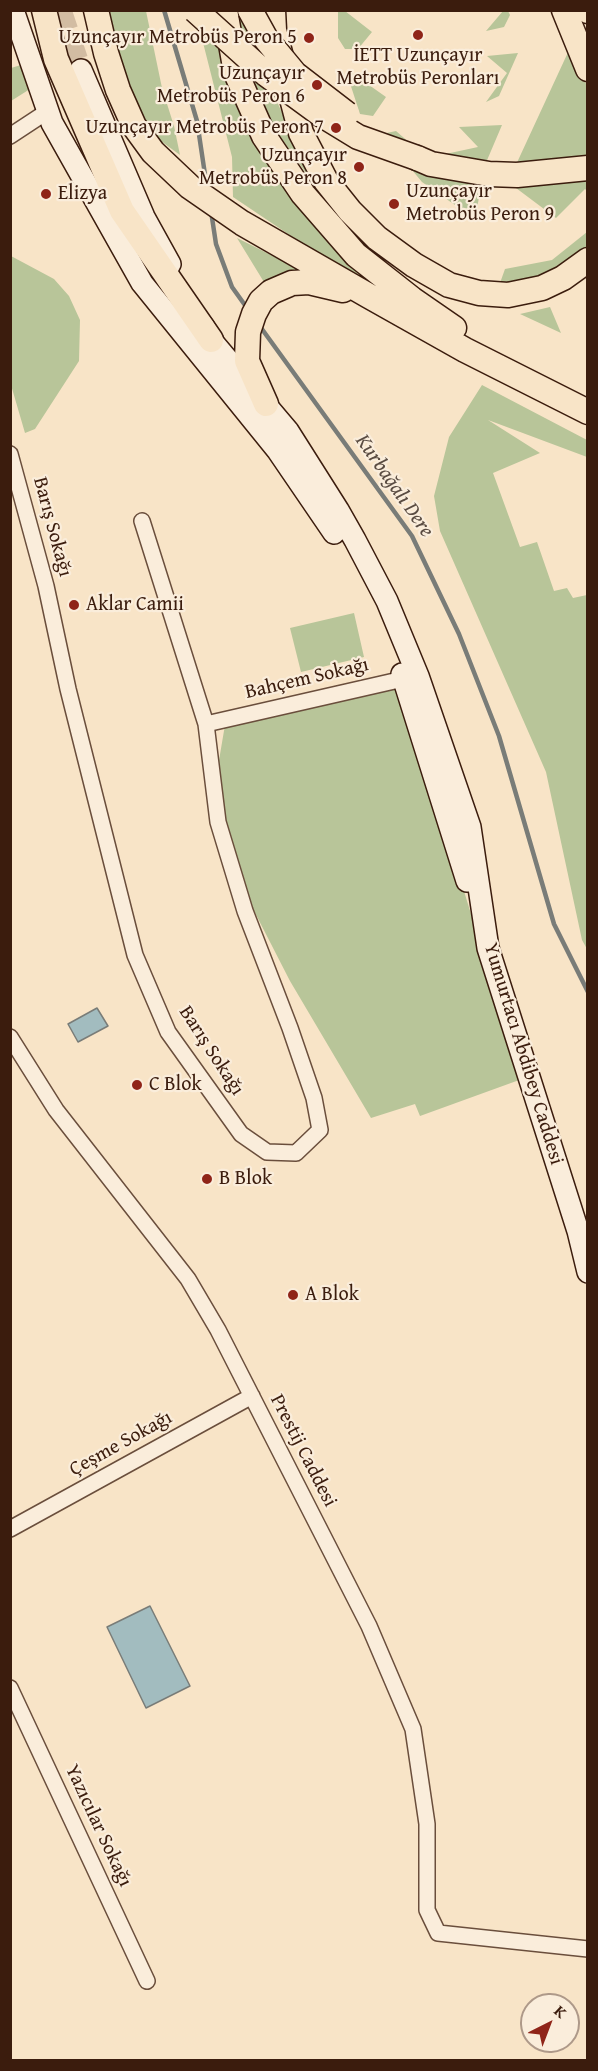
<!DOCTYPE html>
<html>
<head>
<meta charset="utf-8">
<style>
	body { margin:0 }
	#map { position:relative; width:598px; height:2071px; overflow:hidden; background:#f8e4c7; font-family:"Gentium Book Plus",serif }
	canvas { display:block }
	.frame { position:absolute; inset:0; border:12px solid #3b1c0d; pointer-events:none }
	.north { position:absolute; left:520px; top:1993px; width:60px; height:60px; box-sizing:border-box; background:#faeddb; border:2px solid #ae9989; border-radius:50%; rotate:42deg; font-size:16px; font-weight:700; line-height:24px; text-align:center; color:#3b1c0d }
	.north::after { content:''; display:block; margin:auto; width:21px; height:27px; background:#8f2418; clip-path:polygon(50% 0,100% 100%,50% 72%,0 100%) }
</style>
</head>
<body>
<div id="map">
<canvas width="598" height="2071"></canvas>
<div class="frame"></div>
<div class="north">K</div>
</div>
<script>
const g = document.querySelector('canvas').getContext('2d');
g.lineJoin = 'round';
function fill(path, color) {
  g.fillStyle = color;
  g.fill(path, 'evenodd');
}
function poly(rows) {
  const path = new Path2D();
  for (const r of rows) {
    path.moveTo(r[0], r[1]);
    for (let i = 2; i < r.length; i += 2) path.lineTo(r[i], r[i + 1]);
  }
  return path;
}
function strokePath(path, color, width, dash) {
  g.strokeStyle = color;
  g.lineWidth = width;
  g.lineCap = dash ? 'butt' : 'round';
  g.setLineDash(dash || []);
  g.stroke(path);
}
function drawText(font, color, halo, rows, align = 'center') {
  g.font = font + ' "Gentium Book Plus",serif';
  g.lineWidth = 4.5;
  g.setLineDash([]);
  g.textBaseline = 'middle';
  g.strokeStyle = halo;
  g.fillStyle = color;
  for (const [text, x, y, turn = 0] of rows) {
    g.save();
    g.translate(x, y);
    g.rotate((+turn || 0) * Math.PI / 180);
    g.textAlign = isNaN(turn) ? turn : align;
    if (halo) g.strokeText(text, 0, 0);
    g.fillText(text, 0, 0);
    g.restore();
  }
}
fill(poly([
	[108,11,146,11,162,88,174,126,180,155,158,139,133,100,117,63],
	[195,11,213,11,256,141,299,209,359,275,303,244,233,197,232,157],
	[237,11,261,11,261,28,271,88,302,158,330,207,269,121,244,54],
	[338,11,345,11,372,32,358,49,345,49,338,38],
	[503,11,508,11,510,15,504,27,486,31],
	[570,48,587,86,587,191,585,189,556,218,508,182],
	[518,53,499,96,486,102,507,73,487,56],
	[21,65,30,89,11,101,11,68],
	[346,71,352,73,386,97,373,116,360,114],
	[502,125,485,165,475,219,422,182,382,134,396,131,427,158,478,147,459,127],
	[587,232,587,247,555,269,529,279,500,283,505,269,552,260],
	[237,238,315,277,267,287],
	[11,256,54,279,69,296,80,320,79,361,35,429,25,433,11,385],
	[550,307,561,333,520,314],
	[482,385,587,440,587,457,488,420,540,453,493,473,520,547,537,542,554,591,567,588,573,598,587,595,587,949,582,940,546,772,440,531,434,496,449,437],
	[354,613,364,657,301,672,290,628],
	[400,684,522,1079,420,1116,415,1104,371,1118,290,981,230,864,216,778,226,719]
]), '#b8c599');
const water = poly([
	[97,1008,108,1026,78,1042,68,1024,97,1008],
	[150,1606,190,1686,146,1708,107,1627,150,1606]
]);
fill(water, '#a2bcbf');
strokePath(water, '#797c78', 1.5);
strokePath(poly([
	[164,10,197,121,207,188],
	[211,211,216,244,232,287,247,308],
	[259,325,412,536,459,634,499,736,554,924,588,992]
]), '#797c78', 4.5);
strokePath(poly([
	[61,10,81,70]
]), '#d2bca2', 21, [21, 10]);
const minor = poly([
	[10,136,48,111],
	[10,454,46,586,68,689,135,955,168,1032,241,1134,267,1152,296,1153,320,1130,314,1098,290,1028,245,911,218,822,206,724,142,521],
	[206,724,412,677],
	[10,1037,56,1110,188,1279,218,1330,369,1626,413,1729,427,1824,427,1910,438,1933,588,1949],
	[10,1529,252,1396],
	[10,1688,147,1981]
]);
const secondary = poly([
	[13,10,52,123,142,283,278,451,334,533],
	[81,70,144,217,170,264],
	[203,326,211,340,288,431,338,510,355,540,387,601,418,676,470,827,488,948,578,1231,588,1272],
	[402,674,467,881]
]);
const trunk = poly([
	[44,10,56,59,122,211,211,340],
	[96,10,106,53,118,90,134,126,153,152,190,187,242,223,369,296,465,350,588,412],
	[225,10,236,73,264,136,303,194,356,255,412,299,454,328],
	[273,10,274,30,301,133,326,181,350,211,377,238,414,265,449,285,479,293,508,295,542,288,563,278,588,260],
	[564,10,588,69],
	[587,10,588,11],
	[417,158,431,164,489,174,517,175,588,168],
	[266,404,247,361,248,332,254,314,261,301,271,292,292,283,309,282,343,290]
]);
strokePath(minor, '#6a4e3c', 18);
strokePath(secondary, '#3b1c0d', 24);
strokePath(trunk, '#3b1c0d', 27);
strokePath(minor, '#faeddb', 15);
strokePath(secondary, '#faeddb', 21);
strokePath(trunk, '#f8e4c7', 24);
const trunkBridge = poly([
	[195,10,266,74,322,115,358,137,417,158],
	[250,10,266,39,295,74,347,114]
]);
strokePath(trunkBridge, '#3b1c0d', 27, []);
strokePath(trunkBridge, '#f8e4c7', 24);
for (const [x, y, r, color] of [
	[418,35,6,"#8f2418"],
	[309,38,6,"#8f2418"],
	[317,85,6,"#8f2418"],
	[336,128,6,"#8f2418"],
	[359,167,6,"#8f2418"],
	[46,194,6,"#8f2418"],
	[394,204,6,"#8f2418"],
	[74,605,6,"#8f2418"],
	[137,1085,6,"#8f2418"],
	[207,1179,6,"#8f2418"],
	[293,1295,6,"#8f2418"]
]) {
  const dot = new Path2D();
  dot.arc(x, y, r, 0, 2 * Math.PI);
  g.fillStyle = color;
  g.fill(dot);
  strokePath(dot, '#faeddb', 2);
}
drawText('20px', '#3b1c0d', '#faeddb', [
	["Uzunçayır Metrobüs Peron 5",297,38,"right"],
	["İETT Uzunçayır",418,56,"center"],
	["Metrobüs Peronları",418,79,"center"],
	["Uzunçayır",305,74,"right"],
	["Metrobüs Peron 6",305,97,"right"],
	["Uzunçayır Metrobüs Peron 7",324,128,"right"],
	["Uzunçayır",347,156,"right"],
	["Metrobüs Peron 8",347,179,"right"],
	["Uzunçayır",406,192],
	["Metrobüs Peron 9",406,215],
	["Elizya",58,194],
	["Aklar Camii",86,605],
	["C Blok",149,1085],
	["B Blok",219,1179],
	["A Blok",305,1295]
], 'left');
drawText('20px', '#3b1c0d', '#faeddb', [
	["Barış Sokağı",52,527,75],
	["Bahçem Sokağı",307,679,-13],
	["Barış Sokağı",211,1051,57],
	["Yumurtacı Abdibey Caddesi",523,1054,73],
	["Çeşme Sokağı",121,1444,-29],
	["Prestij Caddesi",303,1451,63],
	["Yazıcılar Sokağı",98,1826,65]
]);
drawText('italic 21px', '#5a4c42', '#faeddb', [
	["Kurbağalı Dere",394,486,55]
]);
</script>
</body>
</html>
